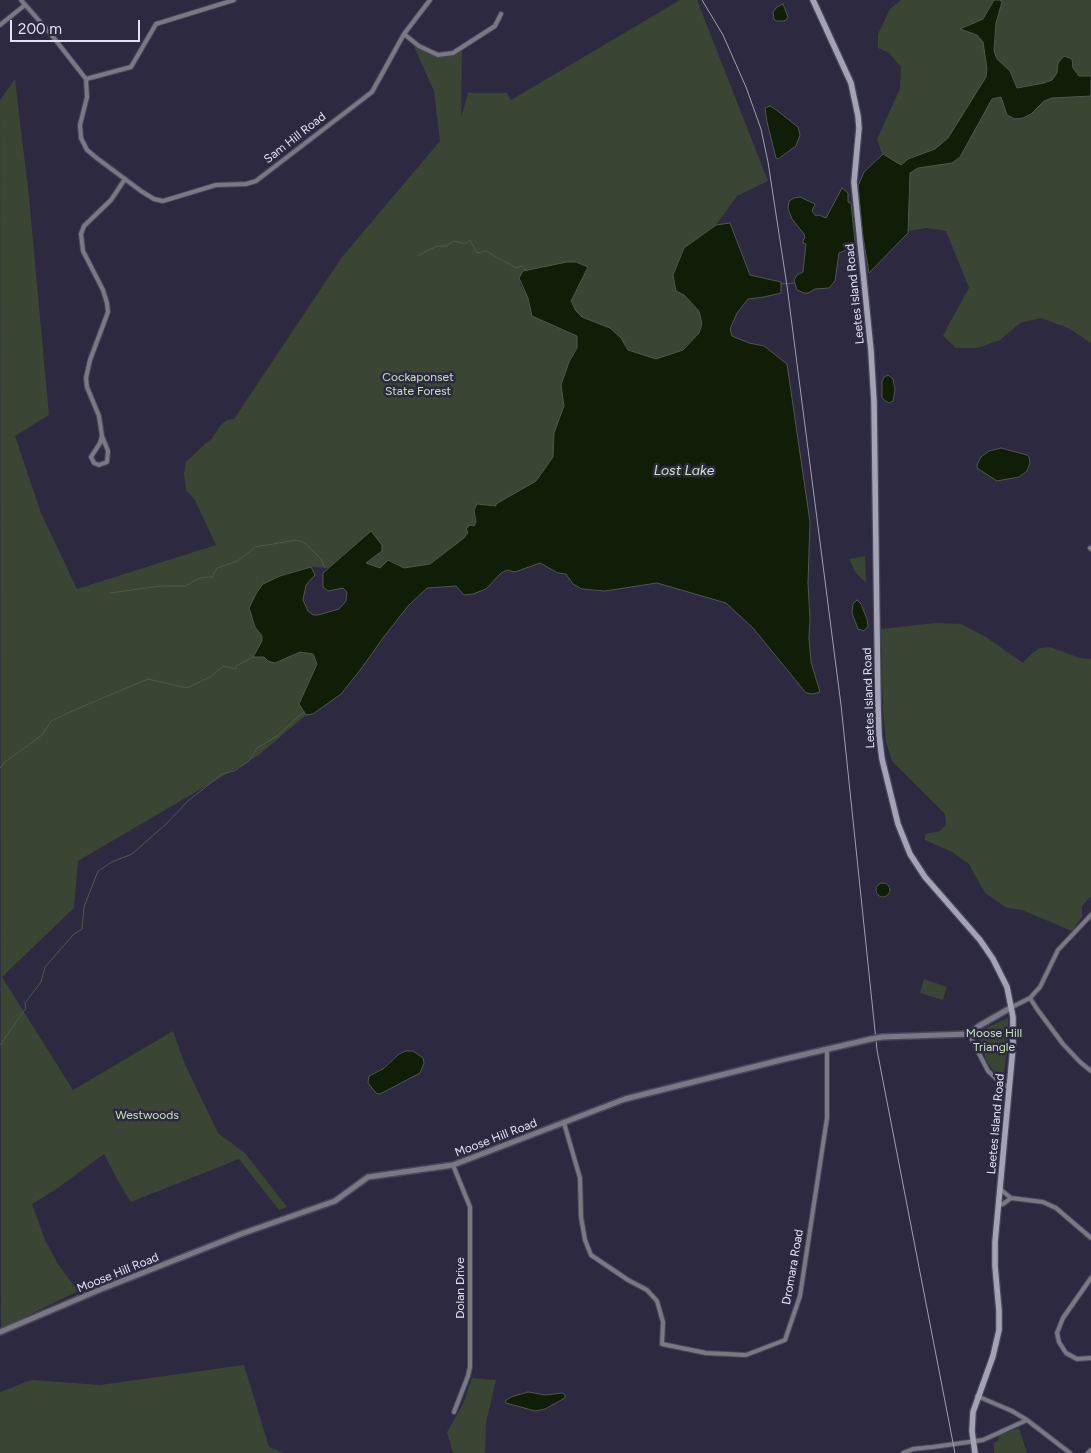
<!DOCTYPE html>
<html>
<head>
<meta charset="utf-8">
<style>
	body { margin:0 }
	#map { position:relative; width:1091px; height:1453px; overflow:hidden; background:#2c2941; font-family:Figtree,sans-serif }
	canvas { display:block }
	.scale { position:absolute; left:10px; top:20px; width:130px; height:22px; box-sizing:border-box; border:2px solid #e3e2f2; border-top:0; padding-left:6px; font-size:15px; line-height:18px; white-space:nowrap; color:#e3e2f2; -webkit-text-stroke:4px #2c2941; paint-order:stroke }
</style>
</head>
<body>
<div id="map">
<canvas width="1091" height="1453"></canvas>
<div class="scale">200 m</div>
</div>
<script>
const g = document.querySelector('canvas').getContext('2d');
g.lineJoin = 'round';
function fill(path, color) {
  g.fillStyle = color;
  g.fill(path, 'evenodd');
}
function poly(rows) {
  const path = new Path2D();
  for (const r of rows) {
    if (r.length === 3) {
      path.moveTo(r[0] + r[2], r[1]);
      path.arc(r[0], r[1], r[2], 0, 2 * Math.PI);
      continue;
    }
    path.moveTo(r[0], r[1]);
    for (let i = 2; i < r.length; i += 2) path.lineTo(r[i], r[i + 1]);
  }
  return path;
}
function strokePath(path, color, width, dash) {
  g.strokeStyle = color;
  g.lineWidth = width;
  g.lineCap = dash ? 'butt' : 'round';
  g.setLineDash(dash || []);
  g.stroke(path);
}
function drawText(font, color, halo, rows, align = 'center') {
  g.font = font + ' Figtree,sans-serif';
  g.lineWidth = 5;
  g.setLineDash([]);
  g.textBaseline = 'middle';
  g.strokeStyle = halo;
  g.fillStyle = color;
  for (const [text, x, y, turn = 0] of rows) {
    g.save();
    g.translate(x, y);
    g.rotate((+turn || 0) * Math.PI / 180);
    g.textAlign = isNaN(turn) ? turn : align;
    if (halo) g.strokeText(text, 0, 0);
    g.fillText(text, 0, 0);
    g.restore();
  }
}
fill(poly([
	[680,0,697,0,768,181,737,196,716,225,684,248,673,275,676,291,684,295,699,311,702,323,699,333,682,350,656,359,627,350,621,338,610,328,582,317,575,310,571,301,587,267,567,262,523,271,520,284,528,298,532,316,577,336,577,347,569,362,561,385,564,406,554,433,553,457,536,481,496,504,496,506,474,517,476,522,474,526,464,538,430,564,404,568,388,560,380,568,365,563,371,531,328,568,311,567,295,571,280,576,267,584,255,627,262,636,262,641,254,657,300,652,313,654,317,664,299,704,306,715,259,755,78,861,74,908,2,977,73,1090,173,1031,184,1062,218,1133,245,1153,287,1207,279,1210,239,1159,131,1202,118,1181,104,1154,55,1190,32,1204,45,1240,58,1264,78,1291,1,1329,0,100,15,79,29,197,49,415,15,436,41,513,77,589,216,545,195,500,186,490,184,474,186,462,206,443,210,441,220,426,227,420,234,419,342,257,440,141,434,91,411,40,428,53,439,57,450,56,462,50,461,117,468,93,507,93,511,100],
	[901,0,1091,0,1091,343,1068,328,1041,318,1020,323,1000,340,978,348,956,348,943,336,950,322,969,288,946,231,927,228,908,231,877,139,900,89,901,67,889,53,878,48,878,34,890,9],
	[865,556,866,583,856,573,849,559],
	[935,623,961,624,986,637,1023,663,1031,654,1040,648,1050,647,1080,658,1091,659,1091,896,1082,906,1082,917,1072,931,1022,910,1007,908,985,893,969,864,952,852,925,840,925,834,940,831,946,825,945,814,892,761,886,742,883,711,881,629],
	[924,979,947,987,943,1000,920,993],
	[1008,1018,1008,1046,1002,1083,987,1062,977,1034,979,1031],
	[244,1365,269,1447,284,1453,0,1453,0,1392,31,1380,100,1385],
	[472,1378,496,1380,486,1423,485,1453,453,1453,447,1432,463,1404],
	[1019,1428,1027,1453,994,1453,994,1443,998,1441,999,1435]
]), '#3a4534');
const water = poly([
	[994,0,1000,0,1002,2,996,23,994,51,997,59,1010,71,1017,88,1044,83,1052,80,1057,73,1058,63,1064,56,1072,59,1073,68,1079,76,1091,76,1091,96,1052,98,1044,101,1031,114,1023,118,1015,119,1007,115,1001,97,992,99,960,157,952,163,918,168,910,173,908,233,869,273,862,231,858,186,864,172,883,154,901,165,908,159,935,149,948,138,986,77,987,69,983,42,977,35,960,29,983,19,994,0],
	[783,4,788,17,786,20,783,21,776,21,774,19,773,12,777,7,783,4],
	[770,106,775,109,798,127,800,135,796,146,778,159,776,158,767,122,765,108,770,106],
	[842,188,848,193,848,202,851,203,857,261,850,248,839,253,835,281,829,288,815,289,808,293,804,293,797,290,794,280,797,275,803,272,806,244,803,243,803,240,805,238,804,234,792,219,788,209,789,201,794,198,800,197,815,204,812,211,816,216,819,215,826,218,842,188],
	[730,223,750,275,781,282,781,293,764,297,748,299,737,313,730,329,732,336,749,343,764,346,787,364,810,522,808,583,810,619,809,638,811,662,820,692,813,694,806,693,753,628,726,603,657,583,605,591,582,589,573,584,566,574,558,573,540,563,515,572,507,570,501,573,486,589,473,594,464,595,456,586,427,588,408,606,383,638,361,669,341,694,313,714,306,715,299,704,317,664,313,654,300,652,275,663,268,661,264,657,253,657,262,641,262,636,255,627,249,608,257,592,263,584,280,576,311,567,315,575,306,585,303,600,308,611,313,615,318,615,339,609,346,601,347,592,343,588,328,591,323,587,323,573,371,531,382,545,382,551,366,563,380,568,388,560,404,568,430,564,464,538,468,532,466,529,470,525,474,526,476,522,474,510,477,504,496,506,496,504,536,481,553,457,554,433,564,406,561,385,569,362,577,348,577,336,532,316,528,298,519,278,523,271,567,262,576,262,588,267,571,301,576,311,582,317,610,328,621,338,628,350,656,359,683,350,699,333,702,324,699,311,684,295,676,291,673,275,684,248,716,225,730,223],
	[888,375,893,379,895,390,893,401,889,403,884,400,882,397,882,381,884,377,888,375],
	[1001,448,1027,455,1029,457,1030,463,1027,471,1019,477,997,481,977,468,977,465,981,457,989,451,1001,448],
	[857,600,861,604,867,619,868,626,864,631,858,629,852,613,853,604,857,600],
	[883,890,7],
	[406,1051,413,1051,423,1058,424,1063,420,1073,384,1092,379,1094,376,1093,368,1083,369,1076,383,1069,399,1054,406,1051],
	[528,1392,545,1395,563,1393,565,1395,565,1398,545,1409,535,1411,506,1403,505,1401,511,1397,528,1392]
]);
fill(water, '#101d07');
strokePath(water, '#4f584e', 1);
strokePath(poly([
	[417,256,437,246,446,246,454,241,465,244,470,240,477,253,486,251,516,268,522,266,527,271],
	[781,284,794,283],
	[110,593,161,586,185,586,200,578,212,577,217,568,238,561,255,547,296,540,303,542,310,548,321,559,325,568],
	[0,768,5,762,42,735,51,721,79,708,148,679,187,688,210,677,224,666,236,669,236,666,253,657],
	[0,1045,26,1008,25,1003,41,982,45,967,74,934,82,929,84,907,98,871,112,862,132,854,166,824,188,801,222,774,234,771,249,761,257,748,277,736,304,712]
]), '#4f584e', 1);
const minor = poly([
	[21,0,50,33,86,79,87,97,80,125,81,138,87,150,98,159,141,191,154,199,163,201,216,185,246,184,256,181,372,92,404,34,430,0],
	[0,25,25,5],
	[404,34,419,46,438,55,453,53,495,26,501,14],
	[86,79,131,67,156,24,234,0],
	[102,436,100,443,91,457,94,463,99,465,107,462,108,451,102,436,99,416,87,387,86,378,90,360,108,312,107,303,103,290,83,251,81,234,84,226,111,200,125,179],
	[1090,548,1091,549],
	[1030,998,1037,1009,1063,1044,1080,1062,1091,1071],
	[1012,1007,1030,998,1040,987,1058,950,1091,915],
	[969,1034,988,1071,1001,1083,1009,1087],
	[564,1123,580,1178,581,1217,585,1240,591,1255,628,1280,647,1290,657,1301,663,1322,662,1344,706,1353,746,1355,785,1340,800,1296,827,1118,827,1050],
	[453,1165,470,1207,470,1367,468,1376,454,1412],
	[1000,1189,1011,1198,1043,1202,1056,1208,1091,1238],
	[998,1205,1003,1204,1011,1198],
	[1091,1278,1063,1318,1057,1333,1059,1342,1066,1353,1077,1359,1091,1358],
	[977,1396,1012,1411,1027,1420,1070,1453],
	[903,1453,913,1449,933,1447,983,1440,1027,1420],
	[1088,1453,1091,1450]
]);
const tertiary = poly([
	[882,1037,969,1034,979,1026,1012,1007],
	[0,1332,99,1290,241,1234,335,1201,368,1177,453,1165,625,1099,785,1059,871,1039]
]);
const secondary = poly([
	[813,0,851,83,858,116,859,128,854,182,871,351,874,402,878,705,879,735,882,759,898,824,910,854,925,877,980,940,993,959,1007,987,1013,1017,1013,1047,995,1242,995,1266,999,1311,999,1330,993,1356,973,1412,972,1431,975,1453]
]);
strokePath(minor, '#49475d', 6);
strokePath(tertiary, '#49475d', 8);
strokePath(secondary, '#49475d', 8);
strokePath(minor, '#797884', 4);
strokePath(tertiary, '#797884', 5);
strokePath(secondary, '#a4a3b6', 5.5);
strokePath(poly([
	[702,0,723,35,746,87,761,129,768,162,787,286,841,705,877,1050,955,1453]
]), '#a09fb2', 1);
const tertiaryBridge = poly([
	[871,1039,882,1037]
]);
strokePath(tertiaryBridge, '#49475d', 8, []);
strokePath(tertiaryBridge, '#797884', 5);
drawText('12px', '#e3e2f2', '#2c2941', [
	["Sam Hill Road",295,138,-38],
	["Leetes Island Road",855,294,-96],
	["Leetes Island Road",869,698,-92],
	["Leetes Island Road",996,1124,-85],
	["Moose Hill Road",496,1138,-21],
	["Dromara Road",793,1267,-80],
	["Moose Hill Road",118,1273,-22],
	["Dolan Drive",460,1288,-90]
]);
drawText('12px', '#c5e4b3', '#2c2941', [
	["Cockaponset",418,377],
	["State Forest",418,391],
	["Moose Hill",994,1033],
	["Triangle",994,1047],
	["Westwoods",147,1115]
]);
drawText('italic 14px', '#ccebb9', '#2c2941', [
	["Lost Lake",684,471]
]);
</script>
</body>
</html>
